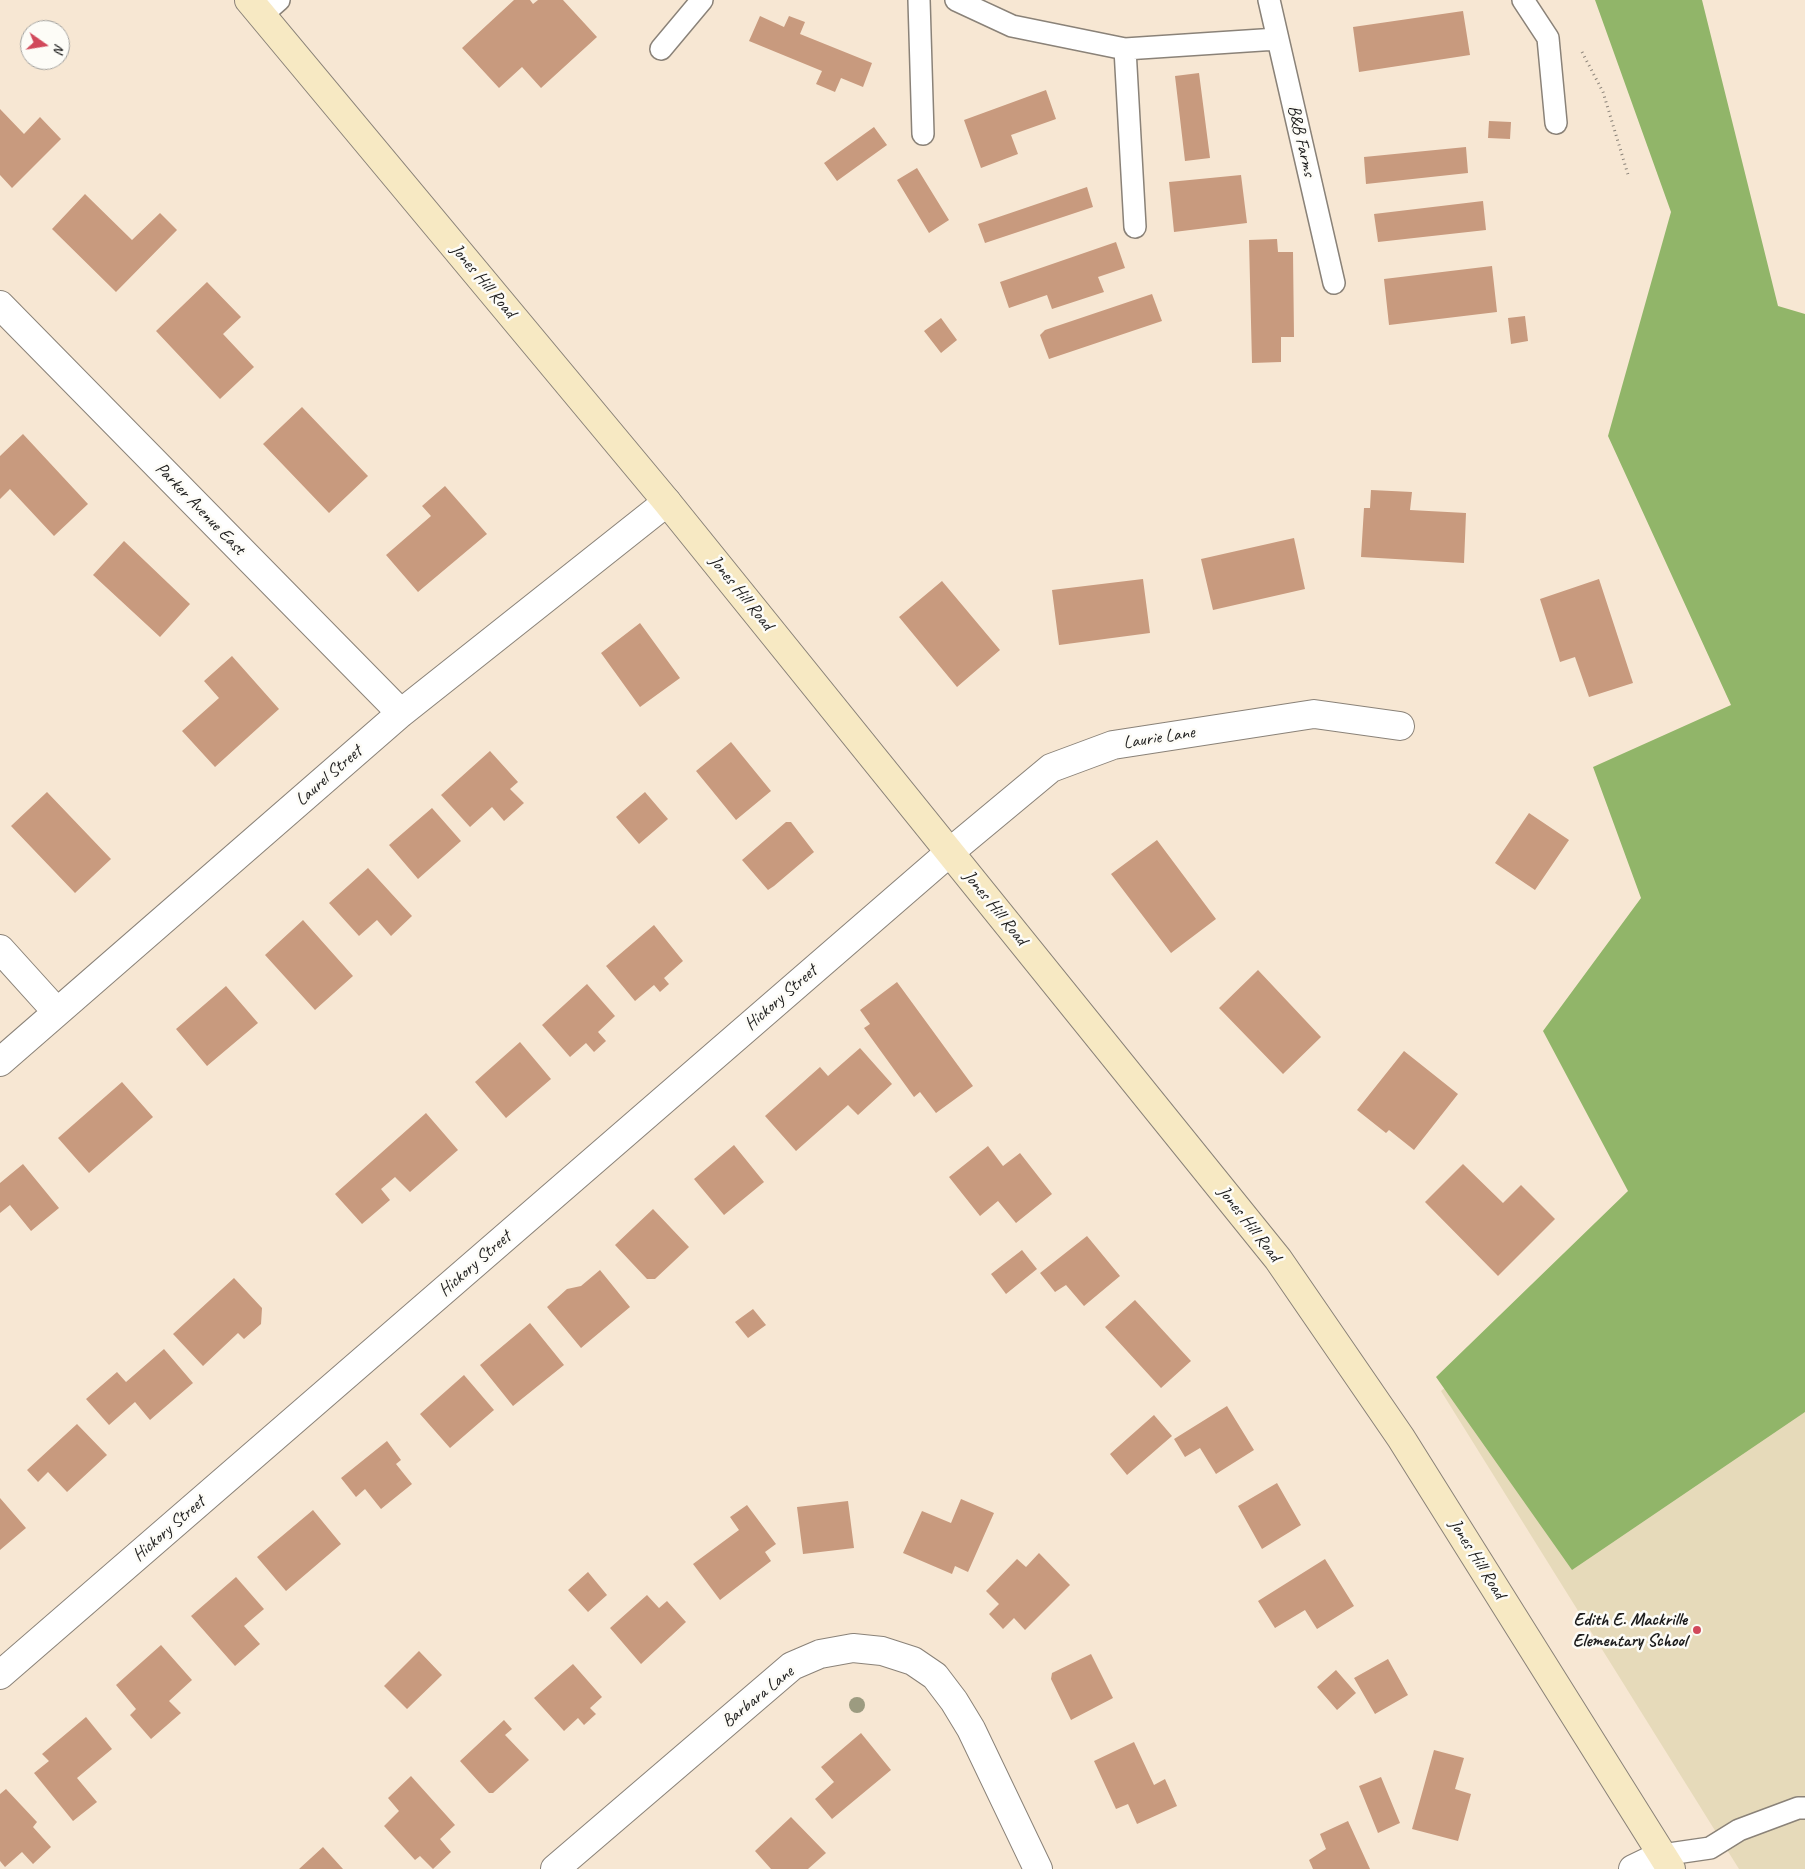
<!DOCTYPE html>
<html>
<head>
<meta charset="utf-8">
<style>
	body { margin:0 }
	#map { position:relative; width:1805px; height:1869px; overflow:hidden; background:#f7e7d3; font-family:Caveat,sans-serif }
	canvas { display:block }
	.north { position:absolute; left:20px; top:20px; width:50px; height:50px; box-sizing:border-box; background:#fdfcf7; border:1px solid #a3a29f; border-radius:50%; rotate:103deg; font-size:14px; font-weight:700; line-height:20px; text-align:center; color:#1c1c1c }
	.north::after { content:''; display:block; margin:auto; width:18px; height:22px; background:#d1495b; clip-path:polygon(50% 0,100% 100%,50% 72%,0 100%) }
</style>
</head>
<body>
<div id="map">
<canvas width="1805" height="1869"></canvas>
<div class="north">N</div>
</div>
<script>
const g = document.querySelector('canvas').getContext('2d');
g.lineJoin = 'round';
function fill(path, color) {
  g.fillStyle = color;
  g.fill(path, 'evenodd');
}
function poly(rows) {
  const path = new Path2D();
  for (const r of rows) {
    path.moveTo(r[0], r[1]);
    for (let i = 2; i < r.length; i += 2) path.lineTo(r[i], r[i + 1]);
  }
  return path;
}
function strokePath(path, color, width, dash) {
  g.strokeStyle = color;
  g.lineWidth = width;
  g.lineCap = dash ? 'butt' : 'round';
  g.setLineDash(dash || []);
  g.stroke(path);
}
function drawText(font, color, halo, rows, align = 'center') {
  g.font = font + ' Caveat,sans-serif';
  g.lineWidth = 5;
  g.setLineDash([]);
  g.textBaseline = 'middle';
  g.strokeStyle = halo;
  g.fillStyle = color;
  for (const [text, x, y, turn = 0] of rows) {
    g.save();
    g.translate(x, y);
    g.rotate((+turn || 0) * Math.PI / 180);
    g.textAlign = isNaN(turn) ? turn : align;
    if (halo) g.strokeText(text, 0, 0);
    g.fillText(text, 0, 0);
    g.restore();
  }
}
fill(poly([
	[1805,1084,1805,1869,1739,1869,1441,1391]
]), '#e6daba');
fill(poly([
	[1595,0,1702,0,1778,306,1805,314,1805,1412,1572,1570,1436,1377,1628,1191,1543,1031,1641,898,1593,767,1731,705,1608,436,1671,212]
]), '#91b569');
fill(poly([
	[514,0,530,0,533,4,538,0,563,0,597,37,541,88,522,67,499,88,462,48],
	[1463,11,1470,55,1359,72,1353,27],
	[760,16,784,27,789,16,805,22,800,34,872,63,863,87,841,78,835,92,816,84,822,71,749,41],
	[1199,73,1210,158,1185,161,1175,76],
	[1046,90,1056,119,1011,135,1018,154,981,168,964,120],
	[0,109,24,134,40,117,61,139,12,188,0,175],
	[1489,121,1511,122,1510,139,1488,138],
	[874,127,887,145,837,181,824,163],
	[1466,147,1468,173,1366,184,1364,157],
	[917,168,949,220,929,233,897,180],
	[1241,175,1247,223,1174,232,1169,182],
	[1087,187,1093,207,985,243,978,224],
	[85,194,132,240,160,213,177,230,116,292,52,229],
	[1483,201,1486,230,1378,242,1374,214],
	[1277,239,1278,252,1293,252,1294,337,1281,337,1281,362,1252,363,1249,240],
	[1116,242,1125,268,1098,277,1104,292,1052,309,1047,295,1009,308,1000,282],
	[1492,266,1497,312,1389,325,1384,279],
	[207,282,241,317,223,334,254,367,220,399,156,331],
	[1152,294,1162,321,1049,359,1040,335,1045,330],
	[1525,316,1528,341,1511,344,1508,318],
	[941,318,957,340,941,353,924,331],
	[302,407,368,476,329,513,263,444],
	[23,434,88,504,54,536,10,489,0,499,0,456],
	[445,486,487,534,418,592,386,555,431,516,422,506],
	[1371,490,1412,492,1410,510,1466,513,1464,563,1361,557,1364,508,1370,508],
	[1294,538,1305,589,1213,610,1201,559],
	[124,541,190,604,160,637,93,575],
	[1143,579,1150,633,1059,645,1052,590],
	[1599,579,1633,683,1589,697,1575,657,1560,662,1540,599],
	[942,581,1000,650,957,687,899,617],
	[640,623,680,678,640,707,601,653],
	[232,656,279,709,215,767,182,731,219,698,204,681],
	[731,742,771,791,736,820,696,771],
	[490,751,518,782,510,789,524,803,504,821,492,807,470,827,441,795],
	[47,792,111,859,75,893,11,826],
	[645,792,668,819,639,844,616,817],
	[432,808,461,841,418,879,389,845],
	[1529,813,1569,840,1535,890,1495,863],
	[786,822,791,822,814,852,774,886,768,890,742,860],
	[1157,840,1216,919,1171,953,1111,874],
	[368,868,412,916,391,936,377,920,359,936,329,903],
	[303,920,353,976,315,1010,265,955],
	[654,925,683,961,664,978,669,984,660,992,654,985,635,1001,606,966],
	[1258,970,1321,1037,1283,1074,1219,1008],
	[897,982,973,1086,936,1113,920,1092,914,1097,864,1028,870,1024,860,1010],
	[587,984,615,1016,598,1032,606,1041,594,1052,586,1043,570,1057,542,1025],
	[226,986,258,1023,207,1066,176,1029],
	[520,1042,551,1079,506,1118,475,1082],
	[860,1048,892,1084,858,1115,848,1105,796,1151,765,1116,820,1067,828,1076],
	[1404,1051,1458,1094,1414,1150,1389,1130,1386,1133,1357,1110],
	[122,1082,153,1117,89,1173,58,1138],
	[426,1113,458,1150,410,1192,395,1177,381,1189,390,1200,362,1224,335,1194],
	[734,1145,764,1182,724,1215,694,1179],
	[988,1146,1003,1166,1020,1153,1052,1194,1016,1223,998,1201,980,1216,949,1177],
	[23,1164,59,1208,31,1231,10,1205,0,1213,0,1183],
	[1463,1164,1503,1203,1521,1185,1555,1219,1498,1276,1425,1202],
	[653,1209,689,1247,655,1279,647,1279,615,1245],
	[1087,1236,1120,1276,1084,1306,1066,1285,1055,1292,1040,1273],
	[1022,1250,1037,1269,1006,1294,991,1274],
	[600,1270,630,1307,581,1348,547,1307,567,1289,581,1286],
	[234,1278,262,1308,261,1324,244,1339,238,1333,203,1366,173,1334],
	[1135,1300,1191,1361,1161,1388,1105,1327],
	[753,1309,766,1325,748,1338,735,1322],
	[530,1323,564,1365,513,1406,480,1365],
	[164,1349,193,1383,150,1420,135,1402,109,1425,86,1399,117,1372,126,1382],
	[464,1375,494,1410,450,1448,420,1414],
	[1227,1406,1254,1450,1216,1474,1200,1448,1185,1457,1174,1439],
	[1154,1415,1172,1436,1127,1475,1110,1454],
	[77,1424,107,1455,67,1492,48,1472,38,1482,27,1470],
	[387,1441,401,1460,396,1464,412,1484,381,1509,365,1489,356,1497,341,1478],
	[1277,1483,1301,1525,1262,1549,1238,1506],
	[0,1498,26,1528,0,1550],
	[961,1499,994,1513,968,1572,955,1566,952,1574,903,1553,922,1511,951,1523],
	[848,1501,854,1548,803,1554,797,1507],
	[747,1505,776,1544,765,1552,771,1561,720,1600,693,1564,739,1530,730,1517],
	[313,1510,341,1544,286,1591,257,1557],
	[1039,1553,1070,1585,1025,1630,1014,1618,1003,1629,989,1614,999,1604,986,1591,1017,1559,1026,1567],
	[1325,1559,1354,1606,1317,1629,1305,1610,1275,1628,1258,1601],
	[588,1572,607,1595,588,1612,568,1590],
	[236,1577,264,1609,244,1626,260,1644,235,1666,191,1616],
	[647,1595,659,1608,667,1601,686,1622,641,1664,610,1628],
	[161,1645,192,1680,169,1701,181,1713,151,1739,130,1715,136,1709,116,1685],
	[419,1651,442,1675,407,1709,384,1686],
	[1091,1654,1113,1698,1071,1720,1051,1679,1052,1673],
	[1388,1659,1408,1695,1375,1714,1354,1678],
	[573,1664,602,1697,590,1708,596,1714,584,1725,578,1718,564,1731,534,1698],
	[1336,1670,1356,1693,1337,1710,1317,1687],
	[86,1717,112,1749,77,1778,97,1802,73,1821,34,1773,49,1761,42,1754],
	[504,1720,512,1729,505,1735,529,1760,493,1793,489,1793,460,1761],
	[861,1733,891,1770,832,1819,815,1799,834,1782,821,1767],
	[1134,1742,1154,1785,1165,1779,1177,1806,1137,1824,1128,1804,1116,1809,1094,1761],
	[1434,1750,1464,1758,1455,1789,1471,1794,1458,1841,1412,1829],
	[411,1776,455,1825,440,1839,451,1852,433,1869,420,1856,415,1860,384,1826,399,1811,388,1798],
	[1381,1777,1400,1823,1378,1833,1359,1786],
	[6,1789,37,1822,33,1827,51,1847,33,1864,22,1852,5,1867,0,1861,0,1794],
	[791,1817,826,1853,808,1869,771,1869,755,1851],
	[1348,1821,1370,1869,1313,1869,1309,1860,1326,1849,1320,1834],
	[323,1847,343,1869,299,1869]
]), '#c89a7e');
const lane = poly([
	[919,0,923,134],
	[956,0,1012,26,1125,49,1135,227],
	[1269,0,1334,283],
	[1523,0,1548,38,1556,123],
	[262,15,279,0],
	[661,49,702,0],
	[1125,49,1277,39],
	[1662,1855,1710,1848,1739,1830,1798,1808,1805,1808]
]);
const street = poly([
	[0,305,401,713],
	[0,949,57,1012],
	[0,1062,401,713,667,502],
	[0,1675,950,852,1051,768,1113,745,1314,714,1400,726],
	[555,1869,792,1666,820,1654,853,1648,882,1651,913,1661,935,1676,954,1701,971,1729,1038,1869],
	[1633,1869,1662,1855]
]);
const secondary = poly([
	[249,0,667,502,1278,1259,1401,1438,1671,1869]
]);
strokePath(lane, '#8a8278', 24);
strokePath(street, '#8a8278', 30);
strokePath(secondary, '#8a8278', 30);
strokePath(poly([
	[1582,52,1603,92,1629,178]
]), '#8a8278', 3, [1, 4]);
strokePath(lane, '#fff', 21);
strokePath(street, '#fff', 28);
strokePath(secondary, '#f7e9c3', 28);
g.fillStyle = '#9c9b80';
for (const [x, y] of [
	[857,1705]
]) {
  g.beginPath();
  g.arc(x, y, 8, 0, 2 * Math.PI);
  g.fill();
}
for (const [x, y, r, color] of [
	[1697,1630,5,"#d1495b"]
]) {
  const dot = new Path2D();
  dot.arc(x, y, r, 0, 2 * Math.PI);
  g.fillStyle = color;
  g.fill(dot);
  strokePath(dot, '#fdfcf7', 2);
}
drawText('18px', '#1c1c1c', '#fdfcf7', [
	["B&B Farms",1301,141,77],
	["Jones Hill Road",483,281,50],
	["Parker Avenue East",200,509,46],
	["Jones Hill Road",741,593,51],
	["Laurie Lane",1159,738,-9],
	["Laurel Street",329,776,-41],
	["Jones Hill Road",995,908,51],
	["Hickory Street",781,998,-41],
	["Jones Hill Road",1249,1224,52],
	["Hickory Street",475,1264,-41],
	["Hickory Street",169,1529,-41],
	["Jones Hill Road",1477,1559,58],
	["Barbara Lane",758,1697,-39]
]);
drawText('bold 18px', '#1c1c1c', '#fdfcf7', [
	["Edith E. Mackrille",1687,1620],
	["Elementary School",1687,1641]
], 'right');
</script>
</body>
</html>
